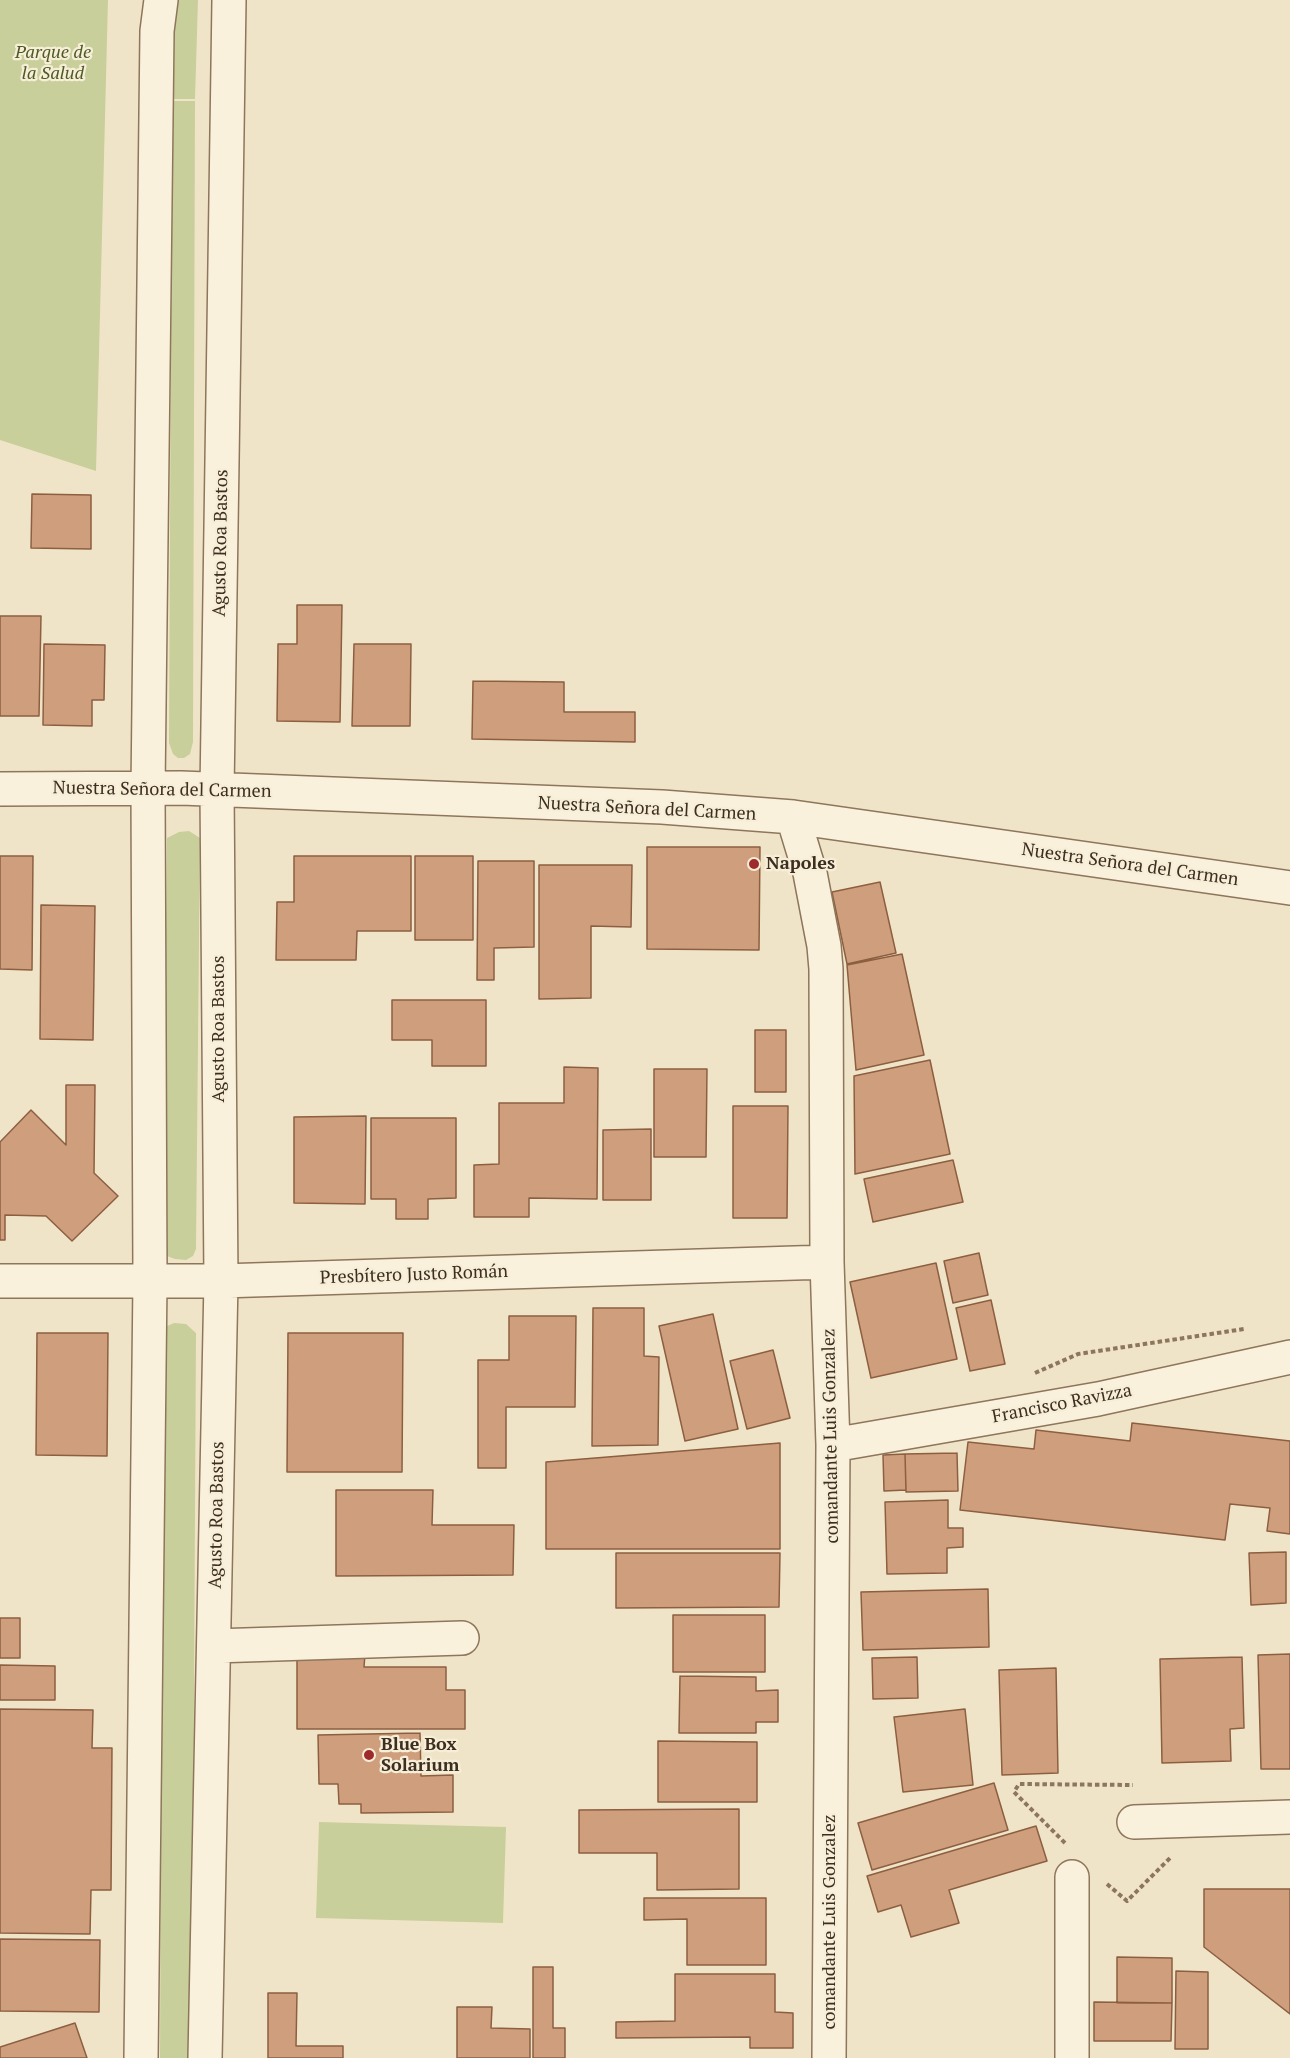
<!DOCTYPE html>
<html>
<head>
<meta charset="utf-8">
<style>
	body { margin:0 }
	canvas { display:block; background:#f0e4c8 }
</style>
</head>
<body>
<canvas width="1290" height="2058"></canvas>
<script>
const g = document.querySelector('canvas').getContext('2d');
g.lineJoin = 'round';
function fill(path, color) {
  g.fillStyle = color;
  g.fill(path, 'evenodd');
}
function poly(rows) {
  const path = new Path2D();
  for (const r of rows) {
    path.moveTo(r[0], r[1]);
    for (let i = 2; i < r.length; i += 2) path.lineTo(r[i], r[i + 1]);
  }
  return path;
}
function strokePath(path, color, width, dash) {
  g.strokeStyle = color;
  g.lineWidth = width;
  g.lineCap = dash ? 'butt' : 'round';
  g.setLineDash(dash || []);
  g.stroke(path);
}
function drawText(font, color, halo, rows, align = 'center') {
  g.font = font + ' "PT Serif",serif';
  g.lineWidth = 4.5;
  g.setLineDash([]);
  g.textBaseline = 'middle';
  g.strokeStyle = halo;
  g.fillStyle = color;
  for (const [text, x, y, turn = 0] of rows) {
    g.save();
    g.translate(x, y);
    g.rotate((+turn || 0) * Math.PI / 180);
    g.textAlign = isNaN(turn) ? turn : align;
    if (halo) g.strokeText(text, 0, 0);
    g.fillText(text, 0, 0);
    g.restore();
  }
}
fill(poly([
	[0,0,108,0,96,471,0,440],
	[176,0,198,0,195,99,172,99],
	[172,101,195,101,193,742,190,754,184,758,178,758,173,754,169,743],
	[189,831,200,838,196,1249,193,1256,186,1260,175,1259,167,1256,163,1248,167,838,179,832],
	[174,1323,186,1324,196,1333,192,2058,160,2058,163,1331,165,1327],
	[319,1822,506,1827,503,1923,316,1918]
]), '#c9cf9b');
const building = poly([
	[32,494,91,495,91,549,31,548,32,494],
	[297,605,342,605,340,722,277,721,278,644,297,644,297,605],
	[0,616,41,616,39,716,0,716,0,616],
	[44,644,105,645,104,700,92,700,92,726,43,725,44,644],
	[354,644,411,644,410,726,352,726,354,644],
	[473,681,564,682,564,712,635,712,635,742,472,739,473,681],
	[647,847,760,847,759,950,647,949,647,847],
	[0,856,33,856,32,970,0,969,0,856],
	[294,856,411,856,411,931,357,931,356,960,276,960,277,902,294,902,294,856],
	[415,856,473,856,473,940,415,940,415,856],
	[478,861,534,861,534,947,494,948,494,980,477,980,478,861],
	[539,865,632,865,631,927,591,926,591,998,539,999,539,865],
	[880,882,896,953,847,964,832,892,880,882],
	[41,905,95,906,93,1040,40,1039,41,905],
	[902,954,924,1055,856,1070,847,965,902,954],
	[392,1000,486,1000,486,1066,432,1066,432,1040,392,1040,392,1000],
	[755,1030,786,1030,786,1092,755,1092,755,1030],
	[930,1060,950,1154,855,1174,854,1076,930,1060],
	[564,1067,598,1068,597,1199,529,1198,529,1217,474,1217,474,1165,499,1164,499,1103,564,1103,564,1067],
	[654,1069,707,1069,706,1157,654,1157,654,1069],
	[66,1085,95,1085,94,1173,118,1196,72,1241,46,1216,5,1215,5,1240,0,1240,0,1142,31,1110,66,1145,66,1085],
	[733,1106,788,1106,787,1218,733,1218,733,1106],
	[366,1116,365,1204,294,1203,294,1117,366,1116],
	[371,1118,456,1118,456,1198,428,1199,428,1219,396,1219,396,1199,371,1199,371,1118],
	[651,1129,651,1200,603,1200,603,1130,651,1129],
	[953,1160,963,1202,873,1222,864,1179,953,1160],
	[979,1253,988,1295,953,1303,944,1261,979,1253],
	[936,1263,957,1359,871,1378,850,1282,936,1263],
	[991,1300,1005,1364,970,1371,956,1308,991,1300],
	[593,1308,644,1308,644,1356,659,1357,658,1445,592,1446,593,1308],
	[713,1314,738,1429,685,1441,659,1326,713,1314],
	[509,1316,576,1316,575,1407,506,1407,506,1468,478,1468,478,1360,509,1360,509,1316],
	[37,1333,108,1333,107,1456,36,1455,37,1333],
	[288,1333,403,1333,402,1472,287,1472,288,1333],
	[773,1350,790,1418,747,1429,730,1361,773,1350],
	[1132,1423,1290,1441,1290,1534,1267,1531,1270,1508,1230,1504,1225,1540,960,1510,968,1442,1034,1449,1036,1430,1130,1441,1132,1423],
	[780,1443,780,1549,546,1549,546,1462,780,1443],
	[957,1453,958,1491,906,1492,905,1454,957,1453],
	[905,1454,906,1490,884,1491,883,1455,905,1454],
	[336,1490,433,1490,432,1525,514,1525,513,1575,336,1576,336,1490],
	[948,1500,948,1528,963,1528,963,1547,947,1548,947,1573,887,1574,885,1502,948,1500],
	[1286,1552,1286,1603,1251,1605,1249,1553,1286,1552],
	[616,1553,780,1553,779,1607,616,1608,616,1553],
	[988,1589,989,1647,863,1650,861,1592,988,1589],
	[673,1615,765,1615,765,1672,673,1672,673,1615],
	[0,1618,20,1618,20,1658,0,1658,0,1618],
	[297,1654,365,1654,364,1667,446,1667,446,1690,465,1690,465,1729,297,1729,297,1654],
	[1290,1654,1290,1769,1261,1769,1258,1655,1290,1654],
	[917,1657,918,1698,873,1699,872,1658,917,1657],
	[1242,1657,1244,1728,1230,1729,1231,1761,1162,1763,1160,1659,1242,1657],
	[0,1665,55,1666,55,1700,0,1700,0,1665],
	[1056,1668,1058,1773,1002,1775,999,1670,1056,1668],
	[680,1676,756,1677,756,1691,778,1690,778,1722,756,1722,756,1733,679,1733,680,1676],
	[0,1709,93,1710,92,1748,112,1748,111,1890,91,1890,90,1934,0,1933,0,1709],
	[965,1709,973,1785,903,1792,894,1717,965,1709],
	[420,1733,421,1776,453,1775,453,1812,361,1813,361,1804,339,1804,338,1784,319,1784,318,1735,420,1733],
	[658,1741,757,1742,757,1802,658,1802,658,1741],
	[994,1783,1008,1830,872,1870,858,1823,994,1783],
	[739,1809,739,1889,657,1890,657,1853,579,1853,579,1810,739,1809],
	[1036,1826,1047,1861,949,1890,959,1923,911,1937,901,1905,878,1912,867,1876,1036,1826],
	[1204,1889,1290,1889,1290,2014,1204,1947,1204,1889],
	[644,1898,766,1898,766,1965,687,1965,687,1919,644,1920,644,1898],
	[0,1939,100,1940,99,2012,0,2011,0,1939],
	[1117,1957,1172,1958,1172,2003,1117,2003,1117,1957],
	[533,1967,553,1967,553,2028,565,2028,565,2058,533,2058,533,1967],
	[1176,1971,1208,1972,1208,2049,1175,2049,1176,1971],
	[675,1974,775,1974,775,2012,793,2013,793,2048,750,2048,750,2037,616,2038,616,2022,675,2021,675,1974],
	[268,1993,297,1993,296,2046,343,2046,343,2058,268,2058,268,1993],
	[1094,2002,1172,2003,1171,2041,1094,2041,1094,2002],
	[457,2007,492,2007,491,2028,530,2029,530,2058,457,2058,457,2007],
	[75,2023,87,2058,0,2058,0,2047,75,2023]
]);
fill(building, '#cf9f7d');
strokePath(building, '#8d5f41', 1.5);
const minor = poly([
	[0,789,181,788,662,807,793,817,1290,888],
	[793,817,810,873,824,946,826,969,827,1262,833,1445,829,2058],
	[0,1281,221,1281,827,1262],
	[833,1445,1098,1399,1290,1357],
	[214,1646,462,1638],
	[1134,1822,1290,1817],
	[141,2058,150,1281,148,788,157,31,161,0],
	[205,2058,221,1281,217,790,229,0],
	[1072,2058,1072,1877]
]);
strokePath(minor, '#8d765c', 36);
strokePath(poly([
	[1035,1373,1078,1354,1244,1329],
	[1065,1843,1014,1792,1019,1784,1133,1785],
	[1107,1884,1127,1901,1172,1856]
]), '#8d765c', 4, [4.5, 3]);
strokePath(minor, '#faf1dc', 33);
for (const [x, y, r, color] of [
	[754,864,6,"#9e2a2b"],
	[369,1755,6,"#9e2a2b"]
]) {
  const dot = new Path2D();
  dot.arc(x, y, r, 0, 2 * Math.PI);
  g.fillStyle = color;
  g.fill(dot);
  strokePath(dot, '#f7eed8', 2);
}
drawText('italic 18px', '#4d5a26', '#f7eed8', [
	["Parque de",53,53],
	["la Salud",53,74]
]);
drawText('18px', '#3d2e20', '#f7eed8', [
	["Agusto Roa Bastos",221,543,-89],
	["Nuestra Señora del Carmen",162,790,1],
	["Nuestra Señora del Carmen",647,809,3],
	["Nuestra Señora del Carmen",1130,865,8],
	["Agusto Roa Bastos",219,1029,-90],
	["Presbítero Justo Román",414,1275,-2],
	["Francisco Ravizza",1062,1404,-11],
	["comandante Luis Gonzalez",831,1436,-91],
	["Agusto Roa Bastos",217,1515,-89],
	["comandante Luis Gonzalez",830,1922,-90]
]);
drawText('bold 18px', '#3d2e20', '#f7eed8', [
	["Napoles",766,864],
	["Blue Box",381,1745],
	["Solarium",381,1766]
], 'left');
</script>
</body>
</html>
